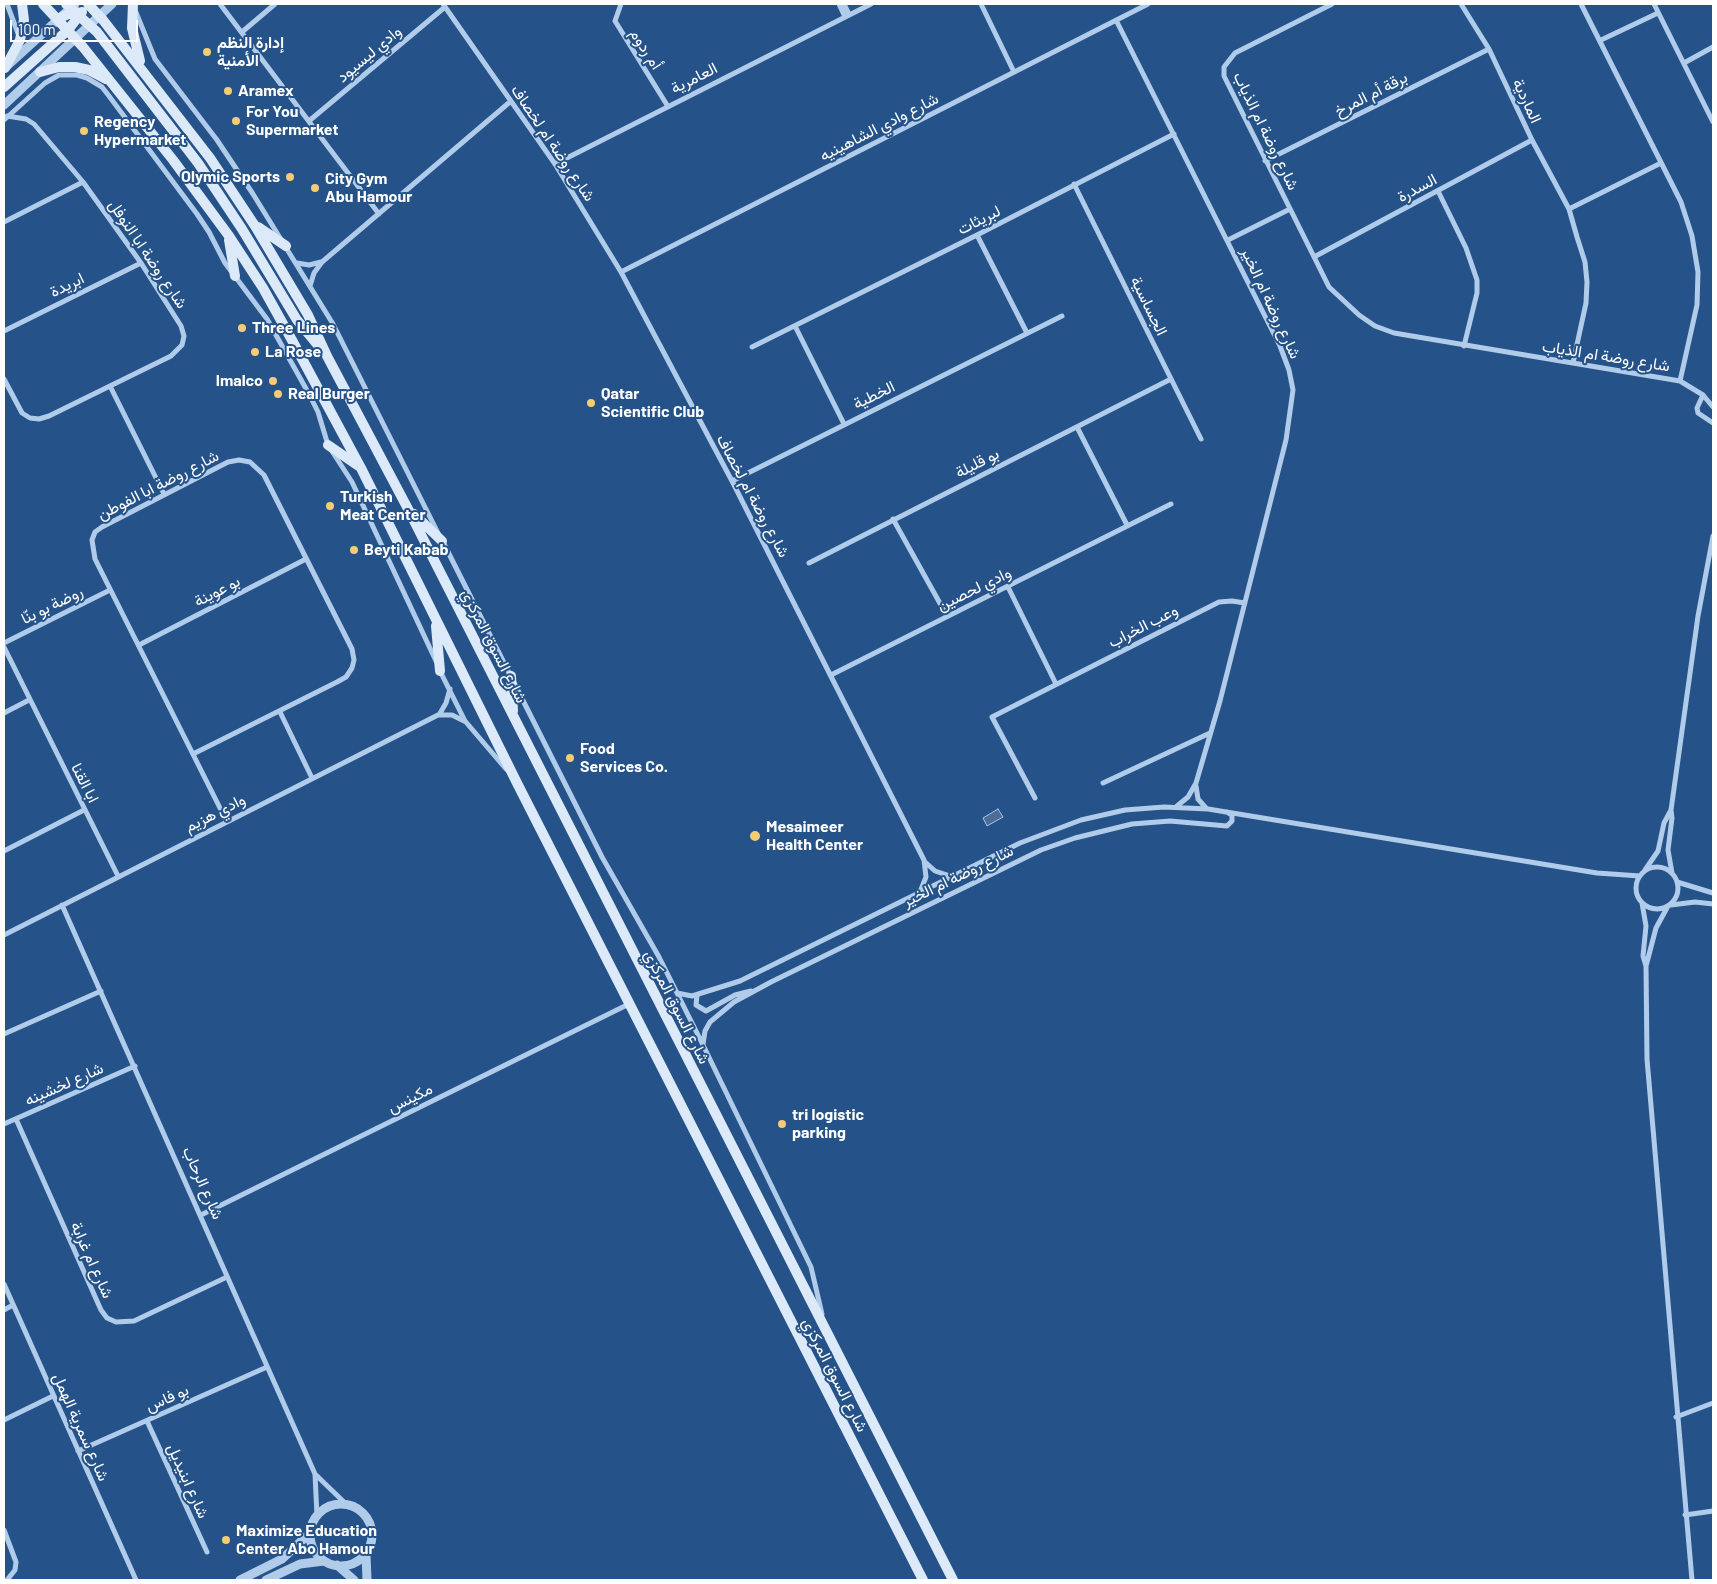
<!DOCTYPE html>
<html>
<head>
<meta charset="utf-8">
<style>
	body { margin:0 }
	#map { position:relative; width:1717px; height:1584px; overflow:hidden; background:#255389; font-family:Barlow,sans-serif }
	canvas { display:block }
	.frame { position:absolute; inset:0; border:5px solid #fff; pointer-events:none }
	.scale { position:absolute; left:10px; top:20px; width:128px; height:22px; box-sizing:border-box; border:2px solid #fff; border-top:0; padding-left:6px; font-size:15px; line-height:18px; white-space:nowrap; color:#fff; -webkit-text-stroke:4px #255389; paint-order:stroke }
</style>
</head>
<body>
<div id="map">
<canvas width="1717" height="1584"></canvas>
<div class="frame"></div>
<div class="scale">100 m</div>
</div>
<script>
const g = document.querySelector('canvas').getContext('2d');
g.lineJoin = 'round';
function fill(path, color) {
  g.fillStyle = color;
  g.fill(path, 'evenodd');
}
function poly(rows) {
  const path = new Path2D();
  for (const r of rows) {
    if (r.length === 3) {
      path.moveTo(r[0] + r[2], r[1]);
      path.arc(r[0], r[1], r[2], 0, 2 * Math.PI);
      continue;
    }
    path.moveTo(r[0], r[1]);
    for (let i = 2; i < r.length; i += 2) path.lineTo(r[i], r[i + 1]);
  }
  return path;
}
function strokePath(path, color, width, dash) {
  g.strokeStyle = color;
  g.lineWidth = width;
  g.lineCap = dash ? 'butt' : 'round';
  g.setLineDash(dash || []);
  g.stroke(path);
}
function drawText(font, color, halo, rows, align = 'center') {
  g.font = font + ' Barlow,Vazirmatn,sans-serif';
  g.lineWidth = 4;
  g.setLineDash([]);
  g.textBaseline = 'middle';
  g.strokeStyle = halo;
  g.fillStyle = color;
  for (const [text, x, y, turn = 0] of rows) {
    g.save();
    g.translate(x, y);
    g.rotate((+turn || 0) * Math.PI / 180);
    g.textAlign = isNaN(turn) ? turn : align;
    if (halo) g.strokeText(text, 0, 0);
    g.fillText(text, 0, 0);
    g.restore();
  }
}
const water = poly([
	[998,809,1003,817,987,826,983,818,998,809]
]);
fill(water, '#4d6d94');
strokePath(water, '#a6c7ea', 1);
strokePath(poly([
	[7,4,19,36],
	[220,4,379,214],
	[443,4,555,164,621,272,732,481,924,860,926,877,920,892],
	[621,4,615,21,667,105],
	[839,4,845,17],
	[844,4,849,14],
	[981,4,1014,72],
	[1332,4,1235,53,1224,67,1224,76,1329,287,1359,315,1375,326,1394,333,1680,381,1703,395,1713,407],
	[1461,4,1489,49,1532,140,1569,209,1577,237,1585,262,1587,282,1586,303,1573,363],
	[1581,4,1681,202,1692,236,1698,272,1697,305,1680,381],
	[1654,4,1713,122],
	[135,10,155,59,217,140,253,194,333,324,438,533],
	[1116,20,1280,346,1289,370,1293,390,1286,440,1220,701,1196,783,1188,797,1177,806],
	[242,32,275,4],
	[1601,40,1658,13],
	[1684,63,1713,47],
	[4,120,45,83,59,75,77,75,87,78,102,87,109,96,197,214,209,232,225,263,267,319,309,394,318,412,328,445,352,482,436,661],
	[309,121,445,7],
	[1265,161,1489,49],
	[555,164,871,4],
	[1074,184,1201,439],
	[1438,191,1466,248,1477,280,1477,293,1464,346],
	[1569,209,1661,163],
	[4,222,83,182],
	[977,235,1027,333],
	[1228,240,1290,209],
	[1314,257,1532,140],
	[297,263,309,265,321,262],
	[621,272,1148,4],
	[310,286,314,273,322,262,511,101],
	[795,326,844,424],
	[4,331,141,263],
	[752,347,977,235,1174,134],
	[4,379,22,413,30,418,39,419,49,416,171,356,182,345,184,336,181,326,141,263,83,182,34,124,26,119,7,116],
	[110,386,164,494],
	[1703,395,1697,408,1698,413,1713,423],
	[1077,427,1127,525],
	[732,481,1062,316],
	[893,519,947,616],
	[442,540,602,857,659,957,704,1047,811,1267,822,1314],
	[809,563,1171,379],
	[1008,587,1056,684],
	[4,643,110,590],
	[139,645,306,559],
	[4,647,118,876],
	[440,671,465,721,506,769],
	[831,675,1171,504],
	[280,712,312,778],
	[4,713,29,700],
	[439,715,446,703,450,689],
	[193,754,337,682,346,677,352,668,354,660,352,649,264,475,250,462,239,460,228,462,102,527,95,532,92,540,95,559,227,822],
	[1103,783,1210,733],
	[1196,786,1198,799,1206,808],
	[1035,798,992,717,1219,602,1232,601,1245,603],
	[4,851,84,810],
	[925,862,935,871,950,876],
	[1657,888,21],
	[1645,870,1658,851,1664,823,1671,810],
	[1672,873,1668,850,1672,818,1671,810,1698,616,1713,536],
	[1677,882,1713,893],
	[1642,903,1646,926,1643,956,1646,966],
	[62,905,315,1474,317,1516],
	[1671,905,1695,902,1713,904],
	[1668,906,1656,928,1646,966,1647,1059,1692,1580],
	[4,935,438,715,452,715,464,721],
	[677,993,692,996,740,981,1020,843,1081,820,1125,810,1164,807,1208,809,1597,873,1640,876],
	[697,995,696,1005,706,1011,735,995,751,991],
	[4,1034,101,991],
	[703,1044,705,1031,710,1022,734,1002,771,982,1041,850,1075,838,1132,824,1170,821,1227,826,1232,821,1232,815,1227,812],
	[16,1119,101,1310,107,1318,116,1322,134,1321,227,1277],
	[4,1124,135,1066],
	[201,1215,629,1004],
	[4,1284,136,1580],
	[4,1310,13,1305],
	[1676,1417,1713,1403],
	[4,1420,53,1396],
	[147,1421,207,1552],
	[78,1451,267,1367],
	[316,1475,347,1505],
	[1685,1515,1713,1511],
	[4,1530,16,1562,15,1570,7,1580]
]), '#b1ccea', 5);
strokePath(poly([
	[7,66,75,4],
	[4,105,112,4],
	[341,1535,31],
	[366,1554,367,1580],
	[337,1565,354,1580],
	[240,1580,282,1559,310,1533],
	[266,1580,300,1564,324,1561]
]), '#b1ccea', 9);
strokePath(poly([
	[43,4,83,47,173,160,229,236,263,288,293,342,361,468,517,783,923,1580],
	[66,4,80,15],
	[88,4,103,20,210,158,255,226,308,315,327,356,407,507,953,1580],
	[133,4,132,28,140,61],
	[58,19,68,14,77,14,97,32,198,163,242,229,297,320,317,344],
	[5,68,20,40,24,20,22,4],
	[40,72,59,67,75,67,89,70,106,79],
	[4,87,68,30,82,12],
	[258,227,286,246],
	[229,240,235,276],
	[328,445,360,467],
	[414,514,442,541],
	[436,626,440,671],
	[511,676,513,711]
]), '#dce9f8', 10);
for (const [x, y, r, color] of [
	[207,52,5,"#f4cc75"],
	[228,91,5,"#f4cc75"],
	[236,121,5,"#f4cc75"],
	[84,131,5,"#f4cc75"],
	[290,177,5,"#f4cc75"],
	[315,188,5,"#f4cc75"],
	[242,328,5,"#f4cc75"],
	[255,352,5,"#f4cc75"],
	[273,381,5,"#f4cc75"],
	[278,394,5,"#f4cc75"],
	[591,403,5,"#f4cc75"],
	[330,506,5,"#f4cc75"],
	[354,550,5,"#f4cc75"],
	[570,758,5,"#f4cc75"],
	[755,836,6,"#f4cc75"],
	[782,1124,5,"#f4cc75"],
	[226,1540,5,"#f4cc75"]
]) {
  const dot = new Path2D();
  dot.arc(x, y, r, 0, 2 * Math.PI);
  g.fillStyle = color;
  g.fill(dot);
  strokePath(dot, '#255389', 2);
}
drawText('bold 16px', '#fff', '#255389', [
	["إدارة النظم",217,43],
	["الأمنية",217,61],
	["Aramex",238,91],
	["For You",246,112],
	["Supermarket",246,130],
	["Regency",94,122],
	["Hypermarket",94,140],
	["Olymic Sports",280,177,"right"],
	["City Gym",325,179],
	["Abu Hamour",325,197],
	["Three Lines",252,328],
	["La Rose",265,352],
	["Imalco",263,381,"right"],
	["Real Burger",288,394],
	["Qatar",601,394],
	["Scientific Club",601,412],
	["Turkish",340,497],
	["Meat Center",340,515],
	["Beyti Kabab",364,550],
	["Food",580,749],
	["Services Co.",580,767],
	["Mesaimeer",766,827],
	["Health Center",766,845],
	["tri logistic",792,1115],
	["parking",792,1133],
	["Maximize Education",236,1531],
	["Center Abo Hamour",236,1549]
], 'left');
drawText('16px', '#fff', '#255389', [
	["أم ردوم",646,49,57],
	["وادي ليسيود",369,54,-40],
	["العامرية",694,78,-27],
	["برقة أم المرخ",1371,94,-27],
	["الماردية",1527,101,65],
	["شارع وادي الشاهينيه",879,127,-27],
	["شارع روضة ام الذياب",1266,131,64],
	["شارع روضة ام لخصاف",553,143,56],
	["السدرة",1417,188,-28],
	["لبريثات",979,220,-27],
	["شارع روضة ابا النوفل",148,254,56],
	["ابريدة",67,285,-26],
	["شارع روضة ام الخير",1271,303,65],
	["الجساسية",1149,306,64],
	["شارع روضة ام الذياب",1606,356,9],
	["الخطية",874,395,-26],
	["بو قليلة",977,463,-27],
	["شارع روضة ابا الفوطن",158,485,-27],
	["شارع روضة ام لخصاف",753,496,62],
	["وادي لحصين",974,589,-26],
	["بو عوينة",217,591,-27],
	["روضة بو بنّا",52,605,-26],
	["وعب الخراب",1143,626,-27],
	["شارع السوق المركزي",494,646,63],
	["ابا القنا",85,783,63],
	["وادي هزيم",215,813,-27],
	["شارع روضة ام الخير",958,876,-26],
	["شارع السوق المركزي",677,1007,63],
	["شارع لخشينه",64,1084,-24],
	["مكينس",410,1098,-26],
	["شارع الرحاب",203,1183,66],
	["شارع ام غرابة",92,1260,66],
	["شارع السوق المركزي",835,1375,63],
	["بو فاس",167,1398,-24],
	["شارع سمرية الهمل",81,1427,66],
	["شارع ابنيديل",188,1481,66]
]);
</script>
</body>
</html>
